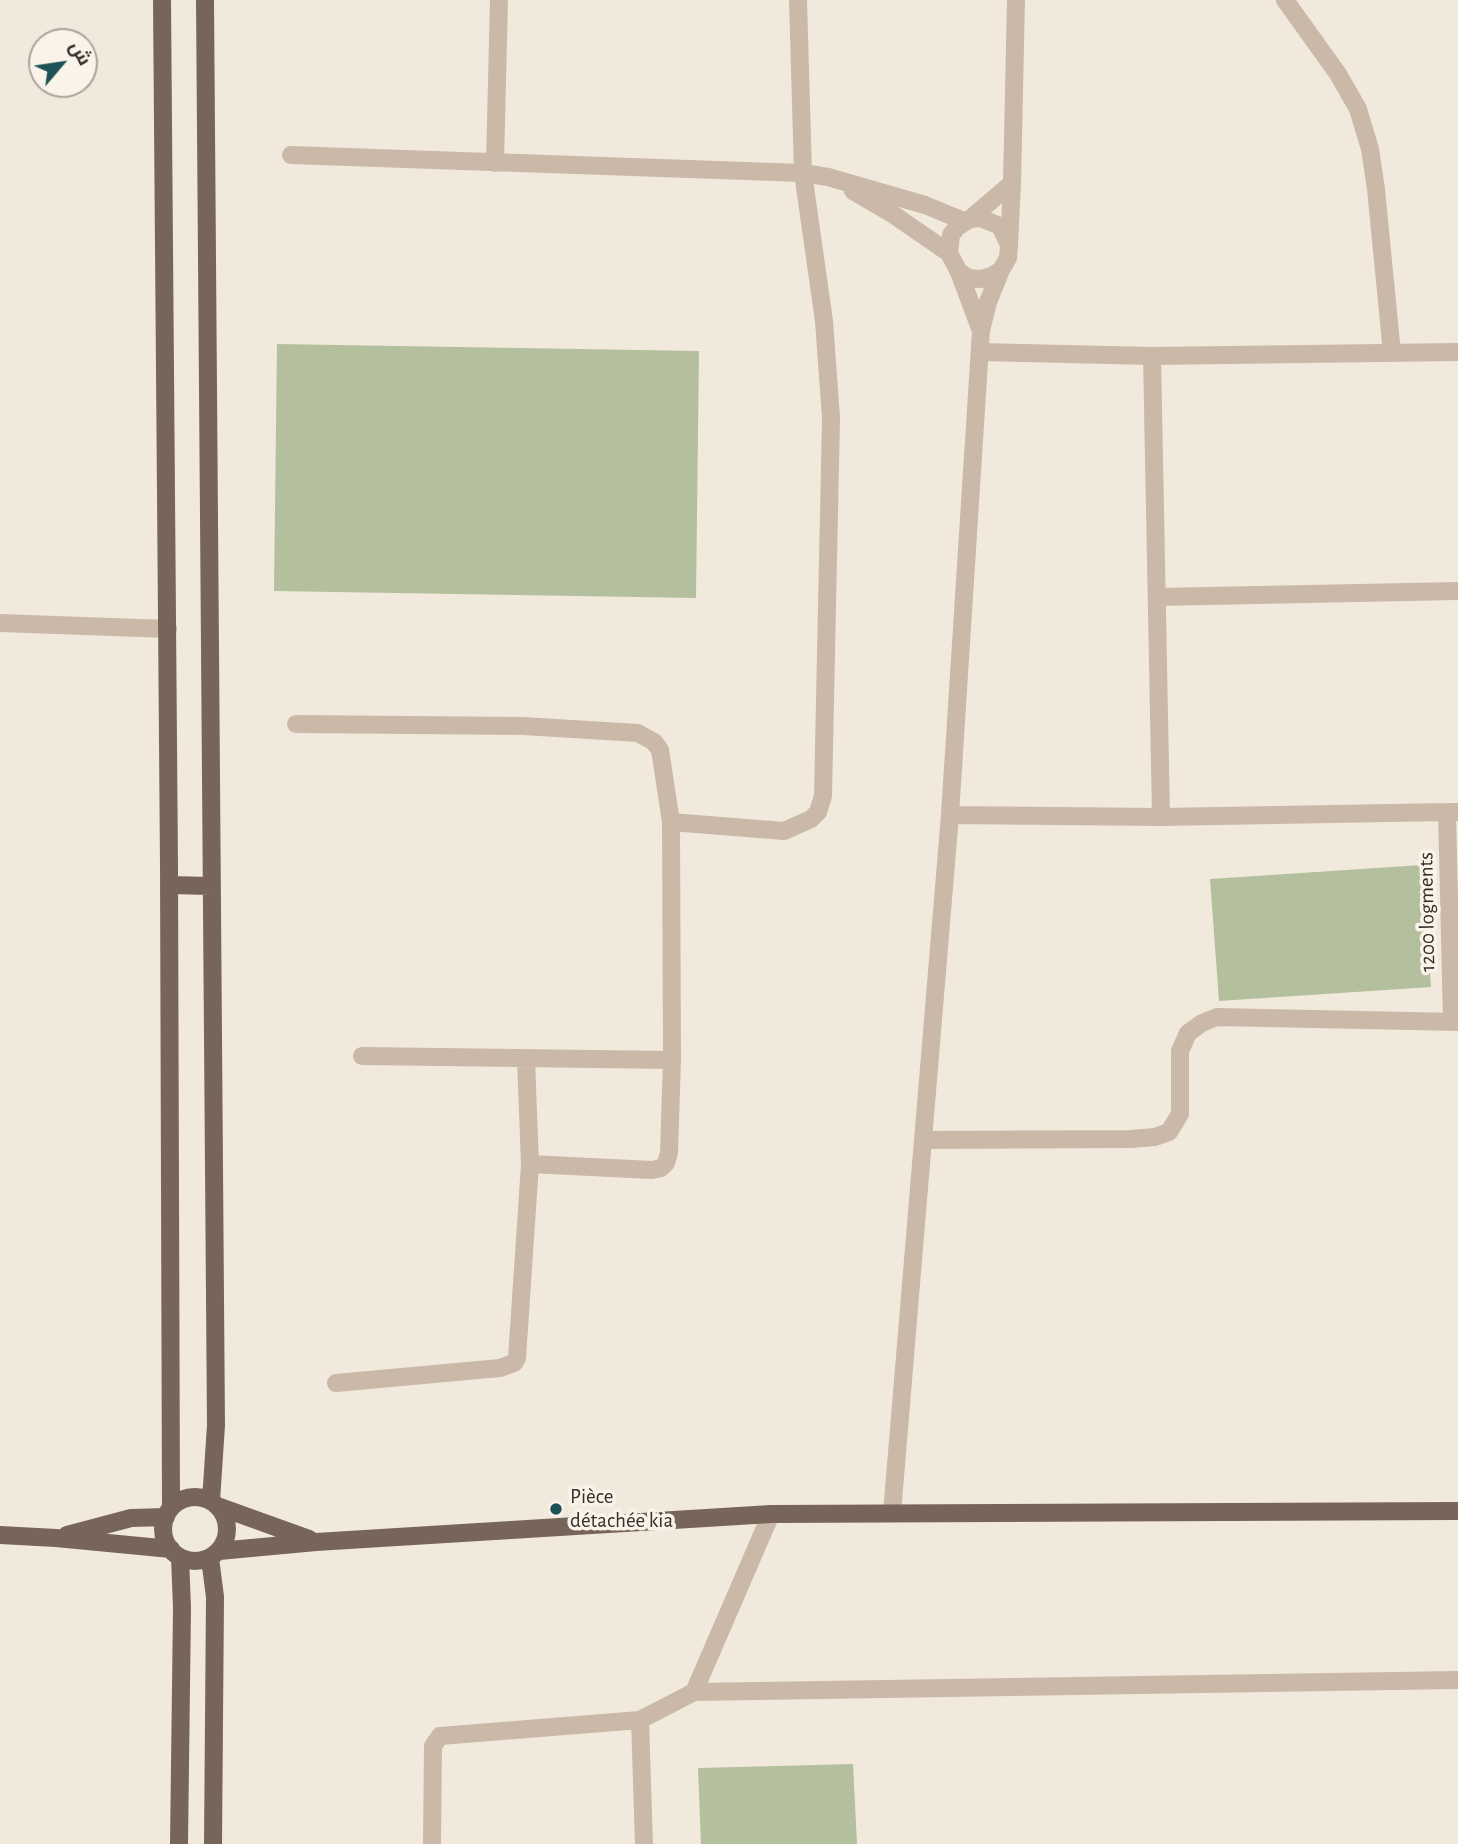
<!DOCTYPE html>
<html>
<head>
<meta charset="utf-8">
<style>
	body { margin:0 }
	#map { position:relative; width:1458px; height:1844px; overflow:hidden; background:#f2e9dd; font-family:"Alegreya Sans",Cairo,sans-serif }
	canvas { display:block }
	.north { position:absolute; left:28px; top:28px; width:70px; height:70px; box-sizing:border-box; background:#f9f3ea; border:2px solid #aba49d; border-radius:50%; rotate:61deg; font-size:19px; font-weight:700; line-height:28px; text-align:center; color:#372e29 }
	.north::after { content:''; display:block; margin:auto; width:24px; height:32px; background:#1f5257; clip-path:polygon(50% 0,100% 100%,50% 72%,0 100%) }
</style>
</head>
<body>
<div id="map">
<canvas width="1458" height="1844"></canvas>
<div class="north">ش</div>
</div>
<script>
const g = document.querySelector('canvas').getContext('2d');
g.lineJoin = 'round';
function fill(path, color) {
  g.fillStyle = color;
  g.fill(path, 'evenodd');
}
function poly(rows) {
  const path = new Path2D();
  for (const r of rows) {
    if (r.length === 3) {
      path.moveTo(r[0] + r[2], r[1]);
      path.arc(r[0], r[1], r[2], 0, 2 * Math.PI);
      continue;
    }
    path.moveTo(r[0], r[1]);
    for (let i = 2; i < r.length; i += 2) path.lineTo(r[i], r[i + 1]);
  }
  return path;
}
function strokePath(path, color, width, dash) {
  g.strokeStyle = color;
  g.lineWidth = width;
  g.lineCap = dash ? 'butt' : 'round';
  g.setLineDash(dash || []);
  g.stroke(path);
}
function drawText(font, color, halo, rows, align = 'center') {
  g.font = font + ' "Alegreya Sans",sans-serif';
  g.lineWidth = 7;
  g.setLineDash([]);
  g.textBaseline = 'middle';
  g.strokeStyle = halo;
  g.fillStyle = color;
  for (const [text, x, y, turn = 0] of rows) {
    g.save();
    g.translate(x, y);
    g.rotate((+turn || 0) * Math.PI / 180);
    g.textAlign = isNaN(turn) ? turn : align;
    if (halo) g.strokeText(text, 0, 0);
    g.fillText(text, 0, 0);
    g.restore();
  }
}
fill(poly([
	[277,344,699,351,696,598,274,591],
	[1422,865,1431,987,1219,1001,1210,879],
	[853,1764,857,1844,701,1844,698,1768]
]), '#b4c09d');
strokePath(poly([
	[1285,0,1338,74,1358,109,1370,149,1376,189,1392,353],
	[291,155,803,173,828,177,925,205,964,221],
	[495,163,499,0],
	[853,191,894,215,949,253],
	[970,219,1012,183],
	[1009,245,1000,226,980,218,970,219,957,227,951,235,949,253,959,272,969,278,981,279,992,276,1001,270,1008,258,1009,245,1012,183,1016,0],
	[959,272,981,331],
	[980,352,1152,356,1458,352],
	[1152,356,1161,817],
	[1157,597,1458,591],
	[0,623,168,629],
	[296,724,523,726,638,733,654,742,660,750,671,822],
	[950,815,1161,817,1447,812],
	[1452,1022,1447,812,1458,812],
	[362,1056,672,1060],
	[923,1140,1131,1139,1155,1137,1169,1132,1180,1114,1180,1051,1188,1033,1202,1023,1217,1017,1458,1022],
	[530,1164,652,1170,661,1168,666,1163,669,1153,672,1060,671,822,784,831,811,819,818,812,823,796,831,418,824,321,803,173,798,0],
	[336,1383,500,1368,514,1363,517,1358,530,1164,526,1060],
	[892,1513,950,815,981,331,988,302,1001,270],
	[694,1692,1458,1680],
	[432,1844,433,1746,440,1736,640,1720],
	[644,1844,640,1720,694,1692,771,1514]
]), '#cab9a9', 18);
strokePath(poly([
	[162,0,169,865,171,1508],
	[205,0,216,1425,211,1501],
	[169,885,211,886],
	[195,1529,32],
	[220,1507,309,1539],
	[0,1535,56,1538,171,1549],
	[67,1535,131,1518,166,1517],
	[219,1551,316,1542,771,1514,1458,1511],
	[210,1558,215,1597,213,1844],
	[179,1844,182,1608,180,1557]
]), '#78655a', 18);
for (const [x, y, r, color] of [
	[556,1509,7,"#1f5257"]
]) {
  const dot = new Path2D();
  dot.arc(x, y, r, 0, 2 * Math.PI);
  g.fillStyle = color;
  g.fill(dot);
  strokePath(dot, '#f9f3ea', 2.5);
}
drawText('21px', '#372e29', '#f9f3ea', [
	["1200 logments",1427,912,-91]
]);
drawText('21px', '#372e29', '#f9f3ea', [
	["Pièce",570,1497],
	["détachée kia",570,1521]
], 'left');
</script>
</body>
</html>
